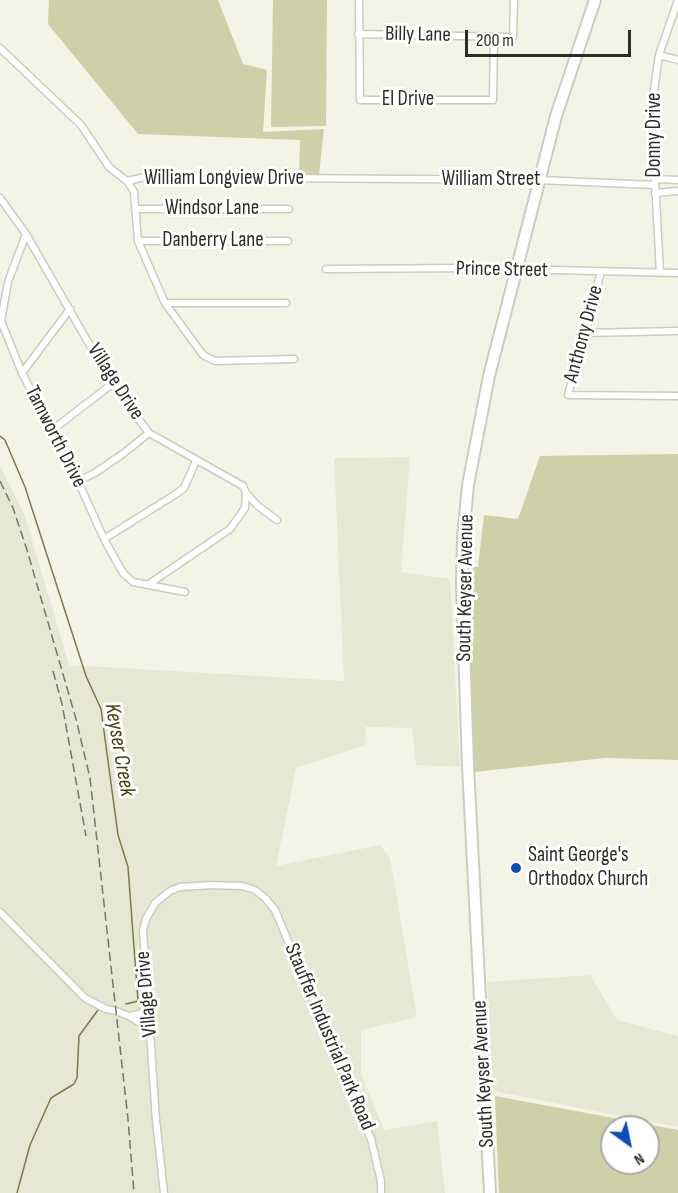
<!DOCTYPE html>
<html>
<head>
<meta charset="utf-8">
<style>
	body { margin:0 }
	#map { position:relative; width:678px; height:1193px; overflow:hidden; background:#f3f4e5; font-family:"Sofia Sans Condensed",sans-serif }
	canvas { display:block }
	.north { position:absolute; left:600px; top:1115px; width:60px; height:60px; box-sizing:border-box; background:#fff; border:2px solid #ababa9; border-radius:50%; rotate:147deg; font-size:16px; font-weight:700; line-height:24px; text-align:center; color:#2e2e28 }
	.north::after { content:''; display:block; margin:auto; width:21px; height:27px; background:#084fb9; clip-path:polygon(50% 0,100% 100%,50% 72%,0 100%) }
	.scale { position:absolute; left:465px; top:30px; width:166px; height:27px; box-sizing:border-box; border:3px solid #2e2e28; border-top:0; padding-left:8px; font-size:18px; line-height:21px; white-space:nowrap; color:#2e2e28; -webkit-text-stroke:4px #fff; paint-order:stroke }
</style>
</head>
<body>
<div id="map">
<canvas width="678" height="1193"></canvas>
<div class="north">N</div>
<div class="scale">200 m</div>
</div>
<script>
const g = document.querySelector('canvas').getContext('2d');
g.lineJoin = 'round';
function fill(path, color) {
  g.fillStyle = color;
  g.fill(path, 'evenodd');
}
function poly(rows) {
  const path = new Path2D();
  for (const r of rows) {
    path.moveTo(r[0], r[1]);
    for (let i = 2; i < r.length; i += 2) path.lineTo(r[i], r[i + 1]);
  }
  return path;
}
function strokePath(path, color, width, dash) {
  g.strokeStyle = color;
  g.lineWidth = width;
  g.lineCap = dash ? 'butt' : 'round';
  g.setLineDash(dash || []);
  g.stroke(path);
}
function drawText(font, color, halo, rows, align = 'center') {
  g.font = font + ' "Sofia Sans Condensed",sans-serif';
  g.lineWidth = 6;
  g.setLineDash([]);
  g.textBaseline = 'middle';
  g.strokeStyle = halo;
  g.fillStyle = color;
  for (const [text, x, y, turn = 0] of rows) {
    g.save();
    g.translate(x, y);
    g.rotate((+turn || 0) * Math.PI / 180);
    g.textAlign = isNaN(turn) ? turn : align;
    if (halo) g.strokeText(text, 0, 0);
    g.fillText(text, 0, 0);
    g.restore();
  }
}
fill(poly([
	[410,457,401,572,450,579,460,767,416,765,412,728,365,727,366,745,296,768,276,866,380,845,390,858,417,1017,361,1030,361,1074,384,1130,437,1121,445,1193,0,1193,0,466,25,516,69,665,344,681,334,458],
	[590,975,617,1020,678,1036,678,1127,493,1091,487,982]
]), '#e7e8d3');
fill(poly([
	[49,0,218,0,243,64,267,70,263,132,324,129,319,174,299,174,300,140,138,134,48,24],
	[273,0,327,0,326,126,271,127],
	[678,454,678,760,605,758,474,772,471,732,467,566,478,567,484,515,518,519,540,456],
	[495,1096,678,1130,678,1193,499,1193],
	[612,1127,648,1127,648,1163,612,1163]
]), '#ced0a7');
strokePath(poly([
	[0,436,5,440,25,487,86,676,101,709,118,835,128,867,138,1001,126,1004],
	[17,1193,30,1145,51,1098,74,1084,77,1078,79,1036,98,1010]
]), '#7a7b4c', 1.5);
const street = poly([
	[359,0,360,100,493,100,494,37],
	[358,34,513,37,514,0],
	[0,48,81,125,109,167,127,181,131,187,134,192,138,241,165,303,203,355,215,361,294,359],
	[659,55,678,60],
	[655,179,678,180],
	[127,181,145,177,538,180,655,185],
	[655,193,678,191],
	[0,198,26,234,112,384,149,433,243,486,246,493,258,506,277,520],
	[135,209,289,209],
	[26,234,8,282,1,321,22,373,78,481,104,539,123,573,133,582,185,592],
	[138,241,288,241],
	[326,269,470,268,678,273],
	[601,272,568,395,678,396],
	[660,273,652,124,653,97,659,55,678,0],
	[165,303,286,303],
	[584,333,678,331],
	[22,373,70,309],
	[51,431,112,384],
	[78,481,95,473,124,453,149,433],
	[104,539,176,494,184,488,196,461],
	[149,584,230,529,245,508,246,493],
	[0,912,85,998,106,1009,116,1011,129,1016,151,1030],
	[130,1016,140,1014,149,1005],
	[164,1193,156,1120,143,930,146,919,155,903,170,891,180,887,212,885,242,886,255,890,265,898,275,910,371,1139,381,1181,381,1193]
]);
const primary = poly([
	[490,1193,468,766,462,583,463,538,468,485,489,376,556,116,595,0]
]);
strokePath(street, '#cccdbe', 9);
strokePath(primary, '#cccdbe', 14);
strokePath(street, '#fff', 6);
strokePath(primary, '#fff', 10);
strokePath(poly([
	[0,481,13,508,27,550,76,719,90,778,128,1119,134,1193],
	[53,671,62,704,86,836]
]), '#74756b', 1.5, [9, 4.5]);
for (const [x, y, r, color] of [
	[516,868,6,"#084fb9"]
]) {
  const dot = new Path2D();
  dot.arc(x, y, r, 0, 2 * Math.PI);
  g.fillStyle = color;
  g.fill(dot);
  strokePath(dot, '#fff', 2);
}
drawText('21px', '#2e2e28', '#fff', [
	["Billy Lane",418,35,1],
	["El Drive",408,100],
	["Donny Drive",655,135,-90],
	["William Longview Drive",224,179],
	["William Street",491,180],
	["Windsor Lane",212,209],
	["Danberry Lane",213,241],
	["Prince Street",502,270,1],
	["Anthony Drive",584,334,-75],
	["Village Drive",115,382,57],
	["Tamworth Drive",55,437,63],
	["South Keyser Avenue",466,588,-89],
	["Village Drive",147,994,-95],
	["Stauffer Industrial Park Road",329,1037,67],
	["South Keyser Avenue",484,1074,-93]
]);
drawText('21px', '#2e2e28', '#fff', [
	["Saint George's",528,856],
	["Orthodox Church",528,880]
], 'left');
drawText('italic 22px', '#424210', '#fff', [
	["Keyser Creek",119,750,80]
]);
</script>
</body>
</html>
